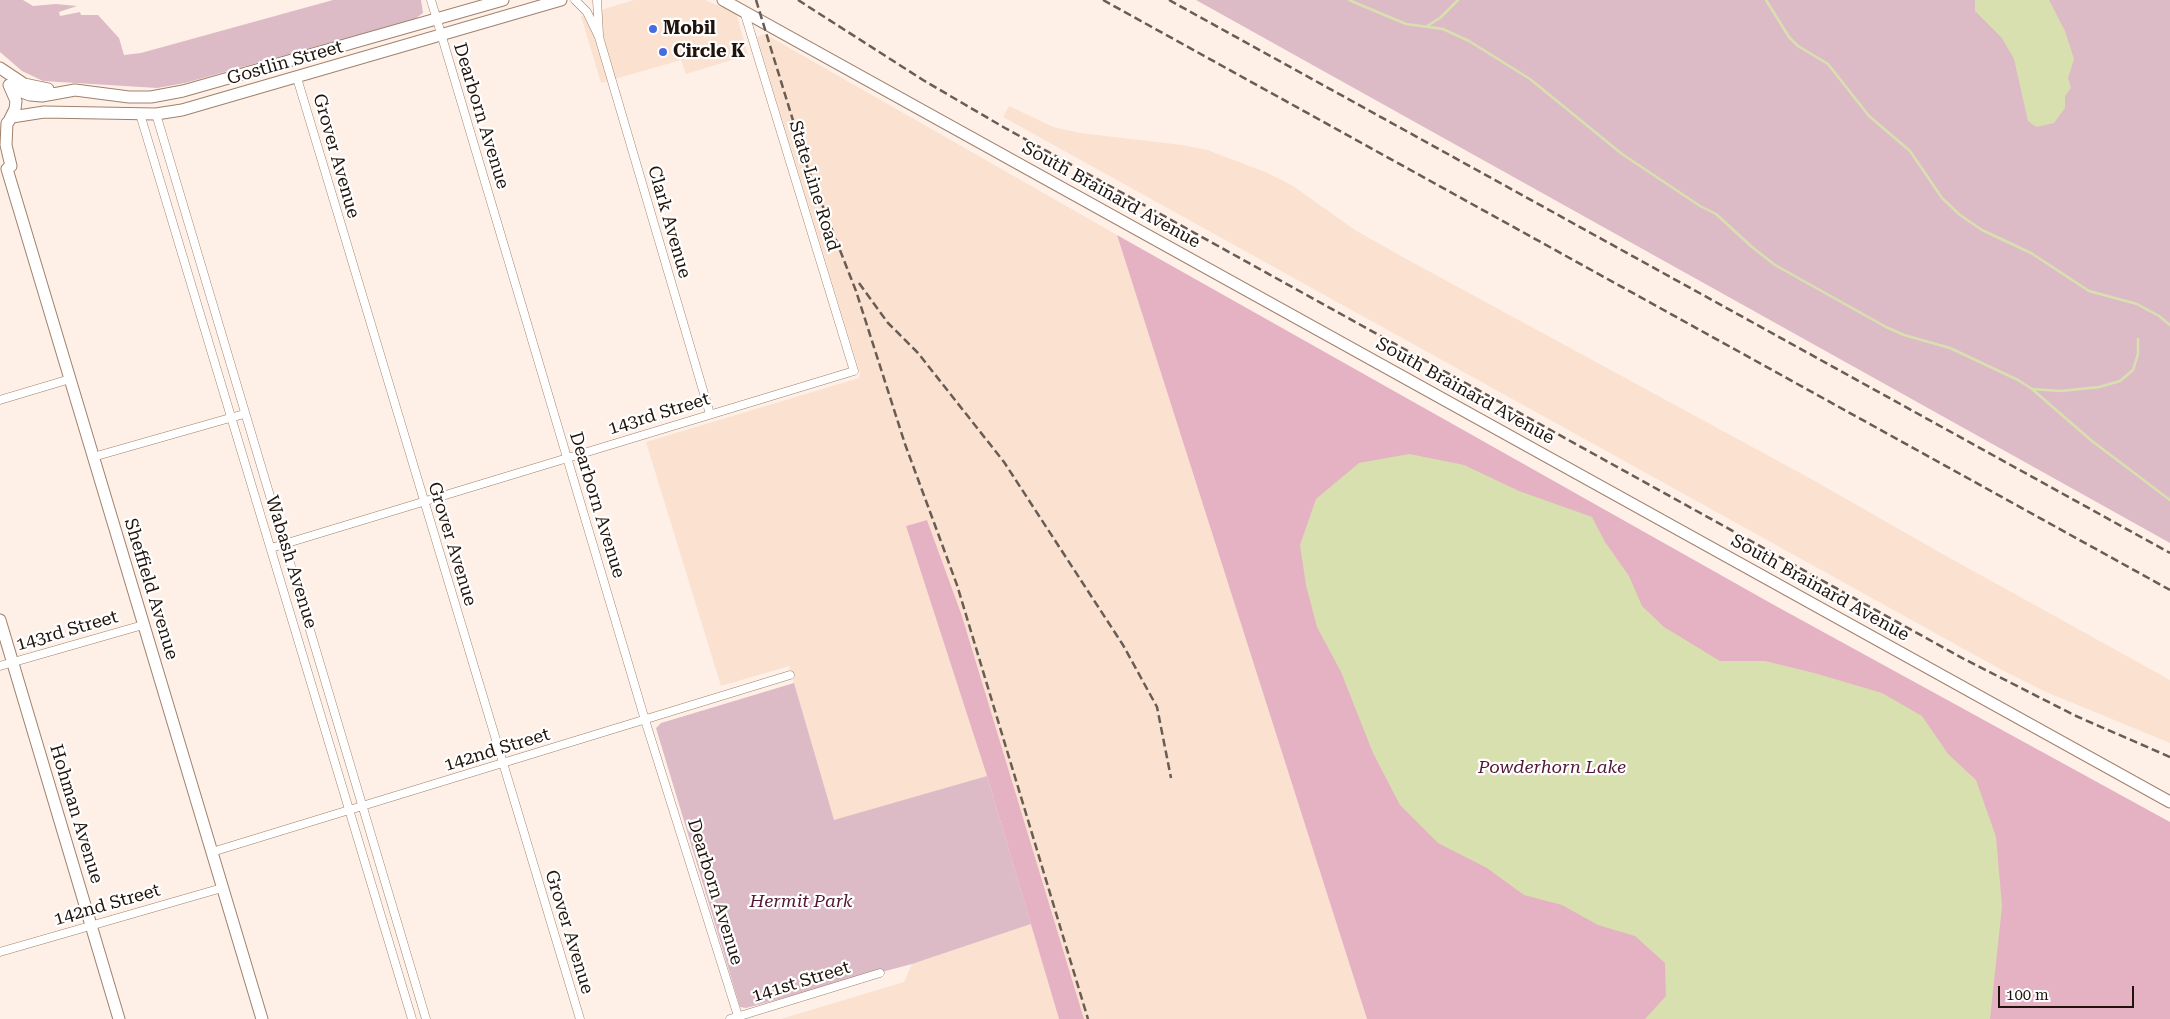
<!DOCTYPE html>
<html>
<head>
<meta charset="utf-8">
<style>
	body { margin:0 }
	#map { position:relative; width:2170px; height:1019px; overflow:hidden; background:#fef0e7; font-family:"Roboto Serif",serif }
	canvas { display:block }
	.scale { position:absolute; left:1998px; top:986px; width:136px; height:22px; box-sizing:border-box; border:2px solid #1f130b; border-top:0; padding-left:6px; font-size:15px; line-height:18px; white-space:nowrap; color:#1f130b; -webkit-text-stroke:4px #fff; paint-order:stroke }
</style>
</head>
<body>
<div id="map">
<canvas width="2170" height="1019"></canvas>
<div class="scale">100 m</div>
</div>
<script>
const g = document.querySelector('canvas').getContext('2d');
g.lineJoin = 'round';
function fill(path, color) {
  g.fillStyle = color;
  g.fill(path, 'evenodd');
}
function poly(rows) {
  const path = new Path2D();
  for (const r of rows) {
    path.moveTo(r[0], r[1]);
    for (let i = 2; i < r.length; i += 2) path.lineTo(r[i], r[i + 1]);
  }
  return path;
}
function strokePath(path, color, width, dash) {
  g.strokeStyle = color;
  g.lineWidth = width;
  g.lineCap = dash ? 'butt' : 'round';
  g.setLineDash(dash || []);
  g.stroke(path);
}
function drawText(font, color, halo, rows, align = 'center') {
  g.font = font + ' "Roboto Serif",serif';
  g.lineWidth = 4.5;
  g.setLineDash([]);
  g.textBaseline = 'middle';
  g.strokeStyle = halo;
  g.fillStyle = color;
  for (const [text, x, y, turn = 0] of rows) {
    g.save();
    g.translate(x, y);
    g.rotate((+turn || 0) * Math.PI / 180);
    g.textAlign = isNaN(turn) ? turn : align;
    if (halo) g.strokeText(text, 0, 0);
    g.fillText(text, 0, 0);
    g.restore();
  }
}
fill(poly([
	[634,0,705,0,736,13,748,55,686,74,681,60,601,83,581,16],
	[765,34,1117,235,1367,1019,1084,1019,962,616,927,520,906,526,987,776,834,821,789,666,721,686,646,442,859,378,860,373,757,37],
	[1009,106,1053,127,1080,133,1182,145,1207,150,1268,173,1293,186,1355,230,1399,255,1813,480,1939,552,2170,680,2170,743,2046,692,2000,669,1003,117],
	[1031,924,1059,1019,781,1019,904,982,912,964]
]), '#fae1d0');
fill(poly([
	[0,0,23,0,33,6,56,4,77,6,59,12,60,16,80,12,81,15,98,15,119,38,124,55,141,53,333,0,421,0,423,13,415,19,185,83,157,88,43,81,22,71,0,52],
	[1196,0,2170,0,2170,543],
	[794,683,834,820,987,776,1031,924,912,964,746,1008,740,1007,656,728,661,723]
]), '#dcbbc7');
fill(poly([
	[1117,235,1774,605,2170,822,2170,1019,1367,1019],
	[927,520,962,616,1084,1019,1059,1019,987,776,906,526]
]), '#e5b2c4');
fill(poly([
	[1975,0,2049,0,2065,31,2074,59,2068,78,2071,88,2065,96,2065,108,2054,123,2036,127,2028,121,2014,59,2002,38,1975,11],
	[1409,454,1464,465,1519,491,1592,517,1605,542,1629,576,1642,606,1664,627,1720,661,1765,661,1814,673,1882,693,1922,716,1948,754,1976,780,1996,837,2002,906,1990,1019,1645,1019,1666,996,1665,963,1635,936,1598,925,1562,905,1524,895,1487,868,1438,843,1400,805,1373,753,1341,672,1317,627,1306,585,1300,545,1316,499,1359,463]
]), '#d9e0b0');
strokePath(poly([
	[1349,0,1406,24,1443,29,1469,41,1530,79,1622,154,1700,206,1716,214,1752,247,1775,265,1886,327,1904,335,1950,348,2018,380,2032,389,2092,441,2170,500],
	[1766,0,1789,37,1798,46,1828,64,1869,116,1910,151,1942,198,1960,215,1982,230,2031,253,2089,291,2137,304,2159,316,2170,325],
	[1427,26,1440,18,1458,0],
	[2032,389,2061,391,2099,387,2120,381,2133,370,2138,354,2138,339]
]), '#d9e0b0', 2.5);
const street = poly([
	[431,0,645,720,738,1016],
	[575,0,587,12,599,37,710,414],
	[597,0,599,35],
	[297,78,580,1019],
	[140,114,412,1019],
	[156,114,426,1019],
	[0,400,70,379],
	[93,457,244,414],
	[271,548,854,371,744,11],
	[0,666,143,625],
	[212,852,790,675],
	[0,952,222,888],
	[730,1019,880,973]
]);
const secondary = poly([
	[723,0,2170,802],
	[0,68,24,84,48,89],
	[9,85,16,101,15,109,9,121],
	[11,88,30,95,42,96,75,90,129,97,151,97,183,91,503,0],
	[12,117,44,112,156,114,182,110,561,0],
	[7,123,6,145,11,166,7,169,262,1019],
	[0,620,119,1019]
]);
strokePath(street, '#a0816c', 9);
strokePath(secondary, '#a0816c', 13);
strokePath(street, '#fff', 8);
strokePath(secondary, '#fff', 11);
strokePath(poly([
	[756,0,807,166,856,291,905,444,957,585,1088,1019],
	[798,0,923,80,1005,128,1964,659,2076,716,2170,757],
	[1103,0,2170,590],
	[1169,0,2170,553],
	[859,283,888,323,918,353,1004,462,1123,645,1157,707,1171,778]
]), '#695c54', 2.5, [8, 4]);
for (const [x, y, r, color] of [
	[653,29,5,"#466de0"],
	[663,52,5,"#466de0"]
]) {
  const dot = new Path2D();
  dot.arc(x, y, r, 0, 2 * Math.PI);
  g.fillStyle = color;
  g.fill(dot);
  strokePath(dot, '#fff', 2);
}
drawText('bold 18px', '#1f130b', '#fff', [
	["Mobil",663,29],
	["Circle K",673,52]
], 'left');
drawText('18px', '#1f130b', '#fff', [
	["Gostlin Street",285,63,-16],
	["Dearborn Avenue",481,116,73],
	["Grover Avenue",336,156,74],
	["State Line Road",814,186,73],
	["South Brainard Avenue",1111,195,29],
	["Clark Avenue",669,222,74],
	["South Brainard Avenue",1465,391,29],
	["143rd Street",659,414,-17],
	["Dearborn Avenue",597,505,73],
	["Grover Avenue",452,544,73],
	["Wabash Avenue",291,562,73],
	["South Brainard Avenue",1820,588,29],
	["Sheffield Avenue",151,589,73],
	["143rd Street",67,631,-16],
	["142nd Street",497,750,-17],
	["Hohman Avenue",76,814,73],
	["Dearborn Avenue",715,892,73],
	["142nd Street",107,905,-16],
	["Grover Avenue",569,932,73],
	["141st Street",801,982,-17]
]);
drawText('italic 18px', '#521632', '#fff', [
	["Powderhorn Lake",1552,768],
	["Hermit Park",801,902]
]);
</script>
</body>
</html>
